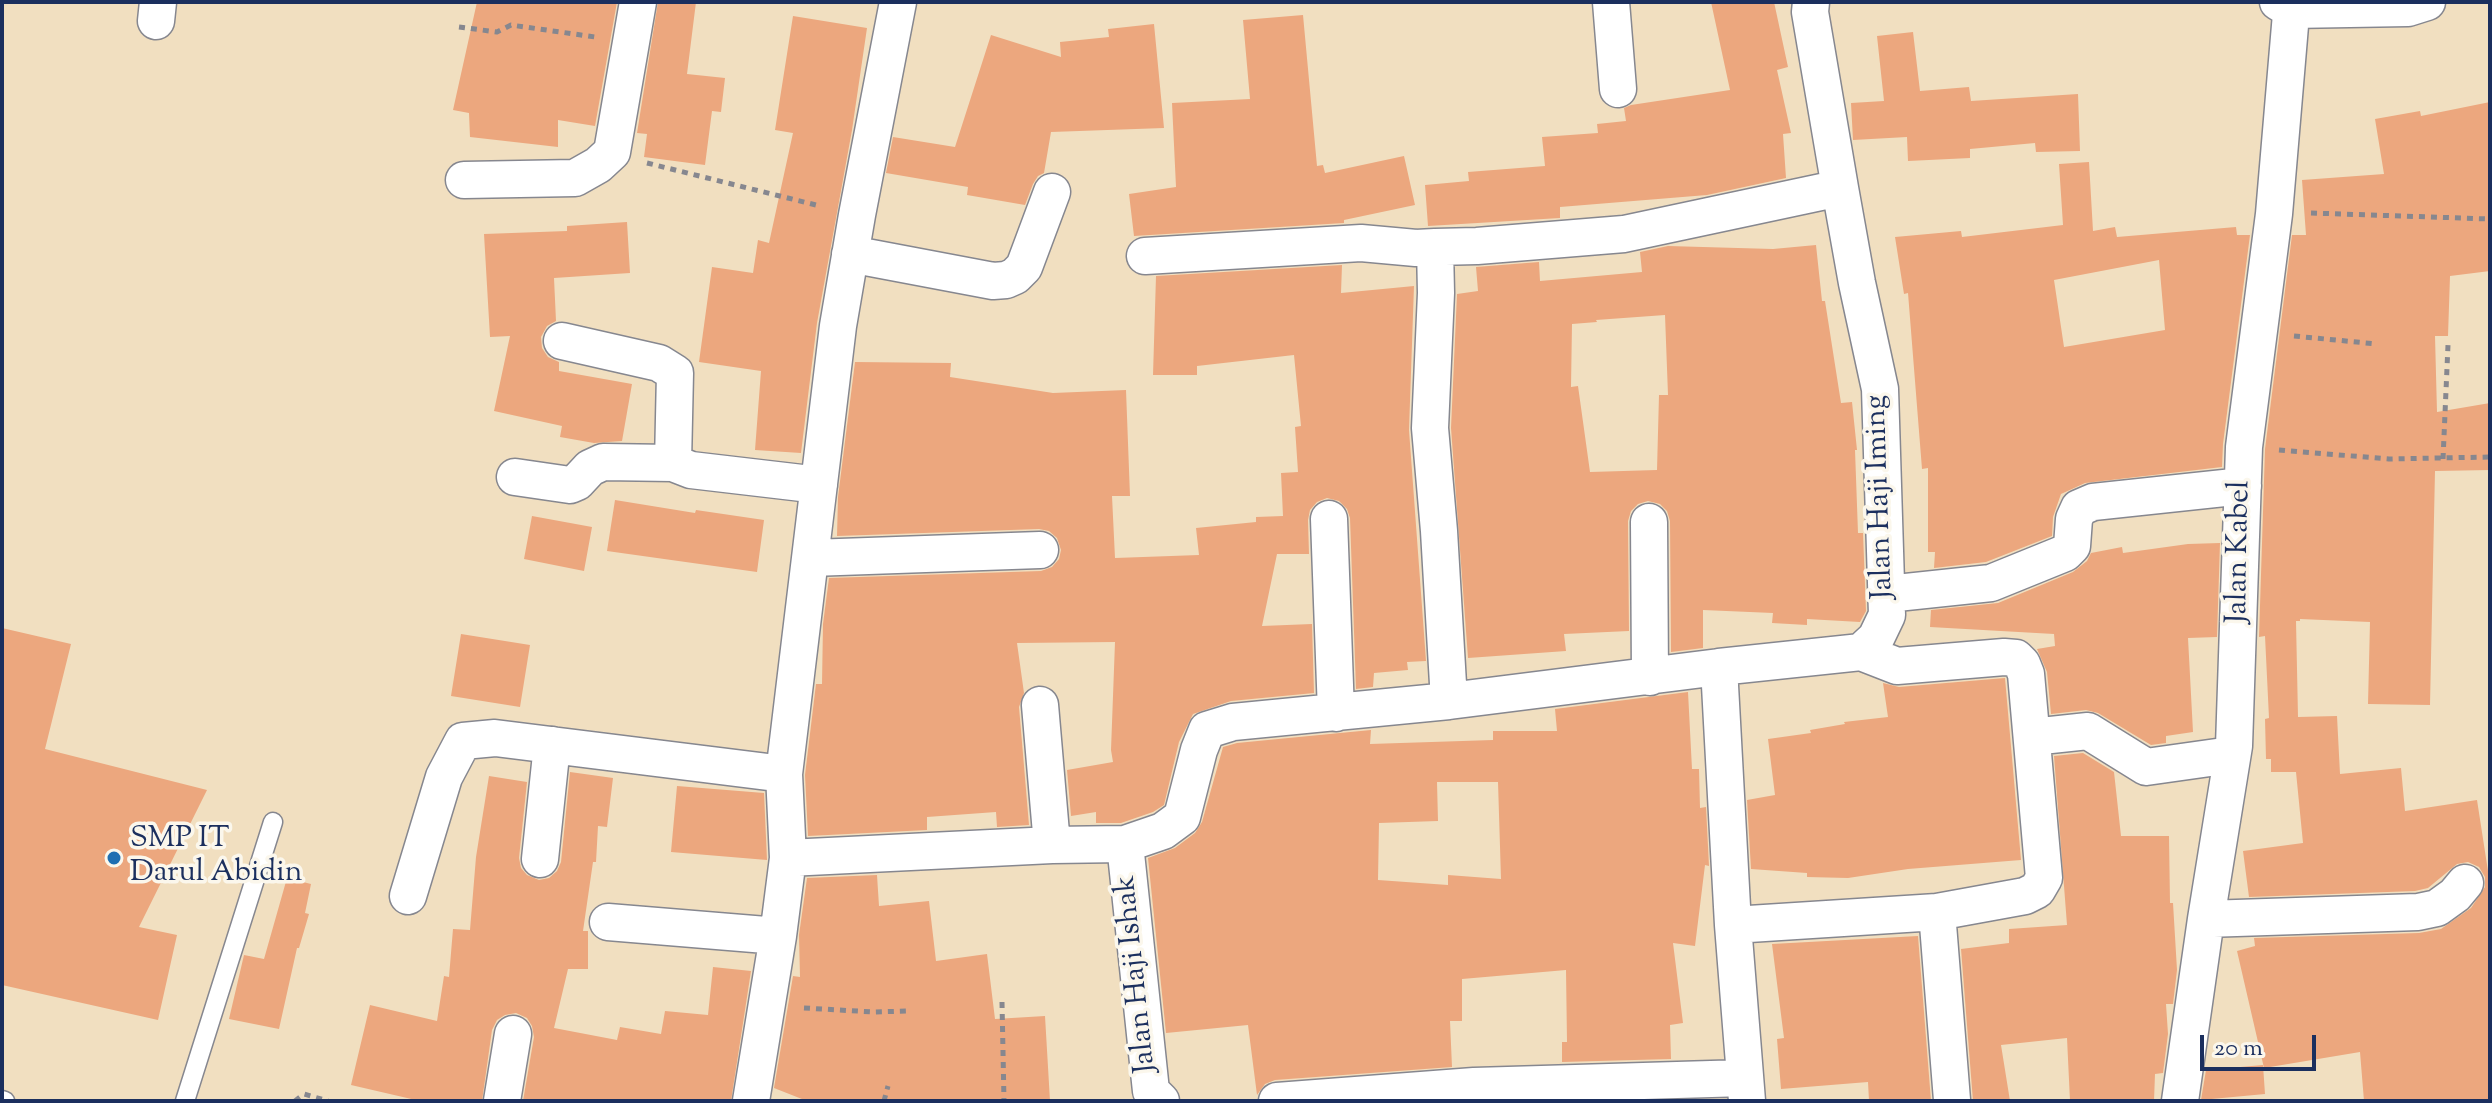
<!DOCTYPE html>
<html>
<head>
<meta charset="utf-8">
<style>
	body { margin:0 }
	#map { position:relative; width:2492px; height:1103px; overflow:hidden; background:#f1dfc0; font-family:"Sorts Mill Goudy",serif }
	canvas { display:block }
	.frame { position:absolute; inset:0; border:4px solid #1b2f5e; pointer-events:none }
	.scale { position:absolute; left:2200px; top:1035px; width:116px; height:36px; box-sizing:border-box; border:4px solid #1b2f5e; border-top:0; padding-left:10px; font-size:24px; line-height:28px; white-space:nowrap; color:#1b2f5e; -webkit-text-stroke:6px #fbf7ec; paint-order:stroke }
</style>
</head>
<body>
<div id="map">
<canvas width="2492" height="1103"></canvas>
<div class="frame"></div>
<div class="scale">20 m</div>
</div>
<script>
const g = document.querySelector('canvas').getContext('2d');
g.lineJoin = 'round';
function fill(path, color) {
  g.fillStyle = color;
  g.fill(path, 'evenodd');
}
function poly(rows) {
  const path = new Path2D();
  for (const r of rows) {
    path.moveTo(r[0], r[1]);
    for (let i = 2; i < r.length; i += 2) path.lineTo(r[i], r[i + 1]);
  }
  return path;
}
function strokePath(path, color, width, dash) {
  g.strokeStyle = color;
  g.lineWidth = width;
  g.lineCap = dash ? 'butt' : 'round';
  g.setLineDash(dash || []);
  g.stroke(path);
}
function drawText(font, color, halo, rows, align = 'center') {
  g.font = font + ' "Sorts Mill Goudy",serif';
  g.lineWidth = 7;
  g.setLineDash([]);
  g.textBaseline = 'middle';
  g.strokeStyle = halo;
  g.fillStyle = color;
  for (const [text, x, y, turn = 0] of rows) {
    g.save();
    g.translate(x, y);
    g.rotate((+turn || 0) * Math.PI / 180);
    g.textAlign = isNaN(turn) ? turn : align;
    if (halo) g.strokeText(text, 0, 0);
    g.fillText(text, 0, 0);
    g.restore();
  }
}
fill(poly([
	[477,2,617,2,595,126,558,120,558,147,470,137,469,113,453,110],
	[658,2,696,2,687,74,725,78,721,112,712,111,705,165,644,157,647,134,637,133],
	[1711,2,1774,2,1788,67,1777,70,1791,133,1783,134,1786,178,1707,195,1560,207,1560,218,1428,226,1425,185,1469,181,1468,172,1545,166,1542,137,1598,133,1597,124,1626,121,1624,108,1631,105,1730,90],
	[1303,15,1317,166,1323,165,1325,173,1404,156,1415,205,1344,220,1344,223,1134,236,1129,194,1176,187,1172,103,1250,99,1243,20],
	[793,16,867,28,852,130,817,323,801,453,755,450,761,371,699,362,712,267,753,273,758,240,769,243,793,133,775,130],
	[1154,24,1164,128,1051,132,1044,173,1038,176,1033,184,1025,205,967,195,968,187,886,173,893,137,955,147,991,35,1061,57,1060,42,1109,37,1108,29],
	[1913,32,1920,91,1969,87,1971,101,2078,94,2080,151,2036,152,2035,143,1970,149,1970,158,1908,161,1907,137,1853,140,1851,103,1884,101,1877,36],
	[2490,102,2490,271,2450,276,2448,336,2435,336,2437,412,2490,403,2490,470,2435,471,2430,705,2368,704,2370,622,2300,619,2300,621,2296,621,2298,717,2337,716,2340,774,2401,768,2405,811,2477,800,2490,884,2490,1101,2364,1101,2360,1052,2264,1068,2237,951,2255,946,2254,938,2419,933,2441,929,2471,908,2485,887,2485,877,2479,867,2468,862,2457,864,2428,888,2415,891,2249,897,2243,851,2303,843,2296,772,2271,772,2271,759,2266,759,2265,719,2269,718,2265,636,2259,637,2265,449,2292,235,2306,235,2302,180,2384,174,2375,119,2420,111,2421,116],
	[2089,162,2093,231,2115,227,2117,237,2236,227,2237,235,2250,235,2223,444,2222,467,2085,483,2061,494,2053,517,2052,536,1986,562,1934,568,1935,552,1928,552,1928,468,1922,469,1908,293,1904,294,1895,237,1961,231,1962,237,2063,225,2059,164],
	[2159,260,2165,330,2064,347,2054,280],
	[627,222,630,273,554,278,556,321,547,326,541,337,542,348,548,357,559,362,559,371,632,384,622,441,594,443,560,437,562,426,494,411,510,336,490,337,484,234,567,231,567,226],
	[1816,245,1822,301,1825,301,1841,403,1852,402,1857,450,1855,450,1858,533,1863,533,1866,611,1860,622,1807,619,1807,625,1772,623,1773,613,1703,610,1703,648,1671,652,1670,521,1667,511,1660,504,1648,501,1638,504,1631,511,1628,521,1629,631,1564,634,1566,651,1468,658,1451,428,1457,294,1478,291,1476,267,1539,262,1540,281,1642,272,1640,252,1668,246,1773,249],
	[1665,315,1668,395,1659,395,1657,470,1590,472,1578,386,1571,387,1572,324,1597,322,1596,320],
	[1342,265,1341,293,1414,286,1409,430,1426,661,1407,662,1408,670,1374,673,1373,687,1356,689,1350,518,1347,509,1339,501,1327,498,1317,502,1310,510,1308,520,1309,554,1277,554,1262,626,1312,624,1314,693,1231,701,1193,714,1179,742,1164,805,1153,812,1121,823,1096,823,1096,812,1071,816,1067,770,1113,762,1111,750,1115,642,1017,643,1024,693,1019,707,1029,825,997,827,996,812,927,817,927,830,808,836,805,775,816,684,822,684,823,624,829,578,1041,571,1052,567,1059,559,1061,550,1057,538,1049,531,1039,529,837,536,838,497,855,362,951,363,950,377,1053,393,1126,390,1130,496,1112,496,1115,558,1199,555,1196,528,1256,522,1256,517,1283,516,1281,473,1298,472,1295,427,1301,426,1294,355,1197,366,1197,375,1153,375,1156,276],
	[615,500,695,513,696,510,764,520,757,572,607,551],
	[532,516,592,527,584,571,524,559],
	[2220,543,2217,637,2188,638,2193,732,2166,736,2166,743,2151,745,2098,713,2086,710,2051,714,2047,672,2037,649,2055,646,2054,634,1930,627,1931,610,1998,603,2073,572,2087,561,2091,553,2122,547,2123,553,2188,544],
	[2,628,71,644,45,749,207,790,139,927,177,935,158,1020,2,985],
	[461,634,530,645,520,707,451,696],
	[2005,678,2021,860,1908,869,1848,878,1807,877,1807,873,1751,869,1747,800,1775,795,1768,739,1811,733,1810,730,1845,724,1844,722,1888,717,1883,683,1899,687],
	[1688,692,1692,769,1699,769,1700,808,1706,807,1709,866,1705,865,1695,946,1673,943,1683,1023,1670,1025,1671,1059,1562,1062,1562,1042,1567,1042,1566,970,1462,979,1462,1021,1450,1021,1452,1067,1275,1080,1265,1084,1257,1095,1248,1025,1166,1033,1148,858,1175,848,1195,833,1202,822,1223,747,1237,743,1371,730,1370,744,1493,740,1493,731,1557,731,1555,709],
	[1437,782,1498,782,1501,879,1448,875,1448,885,1378,880,1379,823,1438,821],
	[2083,753,2114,772,2121,836,2169,836,2170,903,2173,903,2177,970,2173,1004,2166,1004,2168,1034,2163,1073,2155,1074,2154,1101,2070,1101,2067,1038,2001,1045,2010,1101,1973,1101,1961,949,2009,943,2009,929,2067,925,2054,756],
	[570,772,613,778,607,827,598,826,596,862,593,862,583,931,588,931,588,969,568,969,554,1028,617,1040,620,1027,661,1034,665,1011,708,1015,713,967,751,971,731,1101,523,1101,534,1037,532,1026,527,1018,516,1013,505,1015,497,1020,492,1030,482,1101,420,1101,351,1085,370,1005,437,1021,444,976,449,977,453,929,470,930,476,857,489,776,527,782,519,858,521,868,527,875,539,880,549,878,557,871,561,862],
	[677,786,764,793,767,860,671,852],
	[877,875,879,906,929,901,936,961,987,954,995,1019,1045,1016,1050,1101,807,1101,774,1088,793,976,800,977,799,935,807,878],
	[287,878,311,884,305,913,309,914,299,948,297,948,279,1029,229,1019,244,955,264,959],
	[1918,936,1931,1101,1869,1101,1868,1082,1781,1089,1777,1039,1784,1038,1772,944],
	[2263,1065,2265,1094,2201,1100,2206,1070]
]), '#eca77e');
const service = poly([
	[2,1100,5,1101],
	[185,1101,273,822]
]);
const minor = poly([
	[1611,2,1618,89],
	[2278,2,2291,10,2408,8,2427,2],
	[156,21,158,2],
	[464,180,575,178,598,165,612,152,638,2],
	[1435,247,1477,246,1624,234,1840,188],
	[850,254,993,281,1006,280,1015,276,1024,267,1052,192],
	[1145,256,1361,243,1416,248,1435,247,1436,293,1430,428,1439,531,1449,701],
	[562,341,659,363,675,373,673,463,691,470,819,485],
	[515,477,570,485,577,482,590,468,603,462,673,463],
	[1329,519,1336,713],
	[1649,522,1650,677],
	[811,558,1040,550],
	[1887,594,1991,583,2065,553,2072,546,2074,519,2079,508,2093,502,2243,486],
	[1040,705,1052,845],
	[2032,737,2088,731,2146,767,2231,755],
	[1125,844,1151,1091,1161,1101],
	[788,858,1052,845,1125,844,1163,831,1182,817,1199,750,1207,730,1233,722,1449,701,1719,667],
	[540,859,552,745],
	[408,896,444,777,463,741,495,738,784,774],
	[1937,912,1952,1100],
	[2206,919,2418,912,2437,908,2455,895,2465,883],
	[608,922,778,936],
	[1733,925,1937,912,2025,896,2037,890,2044,878,2026,674,2022,664,2016,658,2004,657,1897,666,1861,652],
	[502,1101,513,1034],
	[751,1101,778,936,788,858,784,774,838,326,857,215,898,2],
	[1277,1101,1474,1086,1745,1078],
	[1747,1101,1733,925,1719,667,1861,652,1876,638,1887,615,1880,389,1857,283,1840,188,1810,12,1811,2],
	[2180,1101,2206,919,2234,746,2244,447,2274,214,2292,2]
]);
strokePath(service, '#86878f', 21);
strokePath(minor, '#86878f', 39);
strokePath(poly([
	[459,27,497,32,511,25,595,37],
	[647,163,820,206],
	[2311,213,2490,219],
	[2294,336,2377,344],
	[2279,450,2389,459,2490,457],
	[2443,459,2448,345],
	[1002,1002,1004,1101],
	[804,1008,874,1012,907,1011],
	[295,1101,304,1094,328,1101],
	[884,1101,888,1086]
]), '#86878f', 5, [6, 6]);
strokePath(service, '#fff', 18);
strokePath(minor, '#fff', 36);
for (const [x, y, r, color] of [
	[114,858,8,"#1f6fb2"]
]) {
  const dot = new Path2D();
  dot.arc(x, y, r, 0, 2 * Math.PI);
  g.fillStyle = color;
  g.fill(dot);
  strokePath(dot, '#fbf7ec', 3);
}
drawText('30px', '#1b2f5e', '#fbf7ec', [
	["Jalan Haji Iming",1882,497,-92],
	["Jalan Kabel",2241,552,-89],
	["Jalan Haji Ishak",1138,974,-96]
]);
drawText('30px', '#1b2f5e', '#fbf7ec', [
	["SMP IT",130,841],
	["Darul Abidin",130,875]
], 'left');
</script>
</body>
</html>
